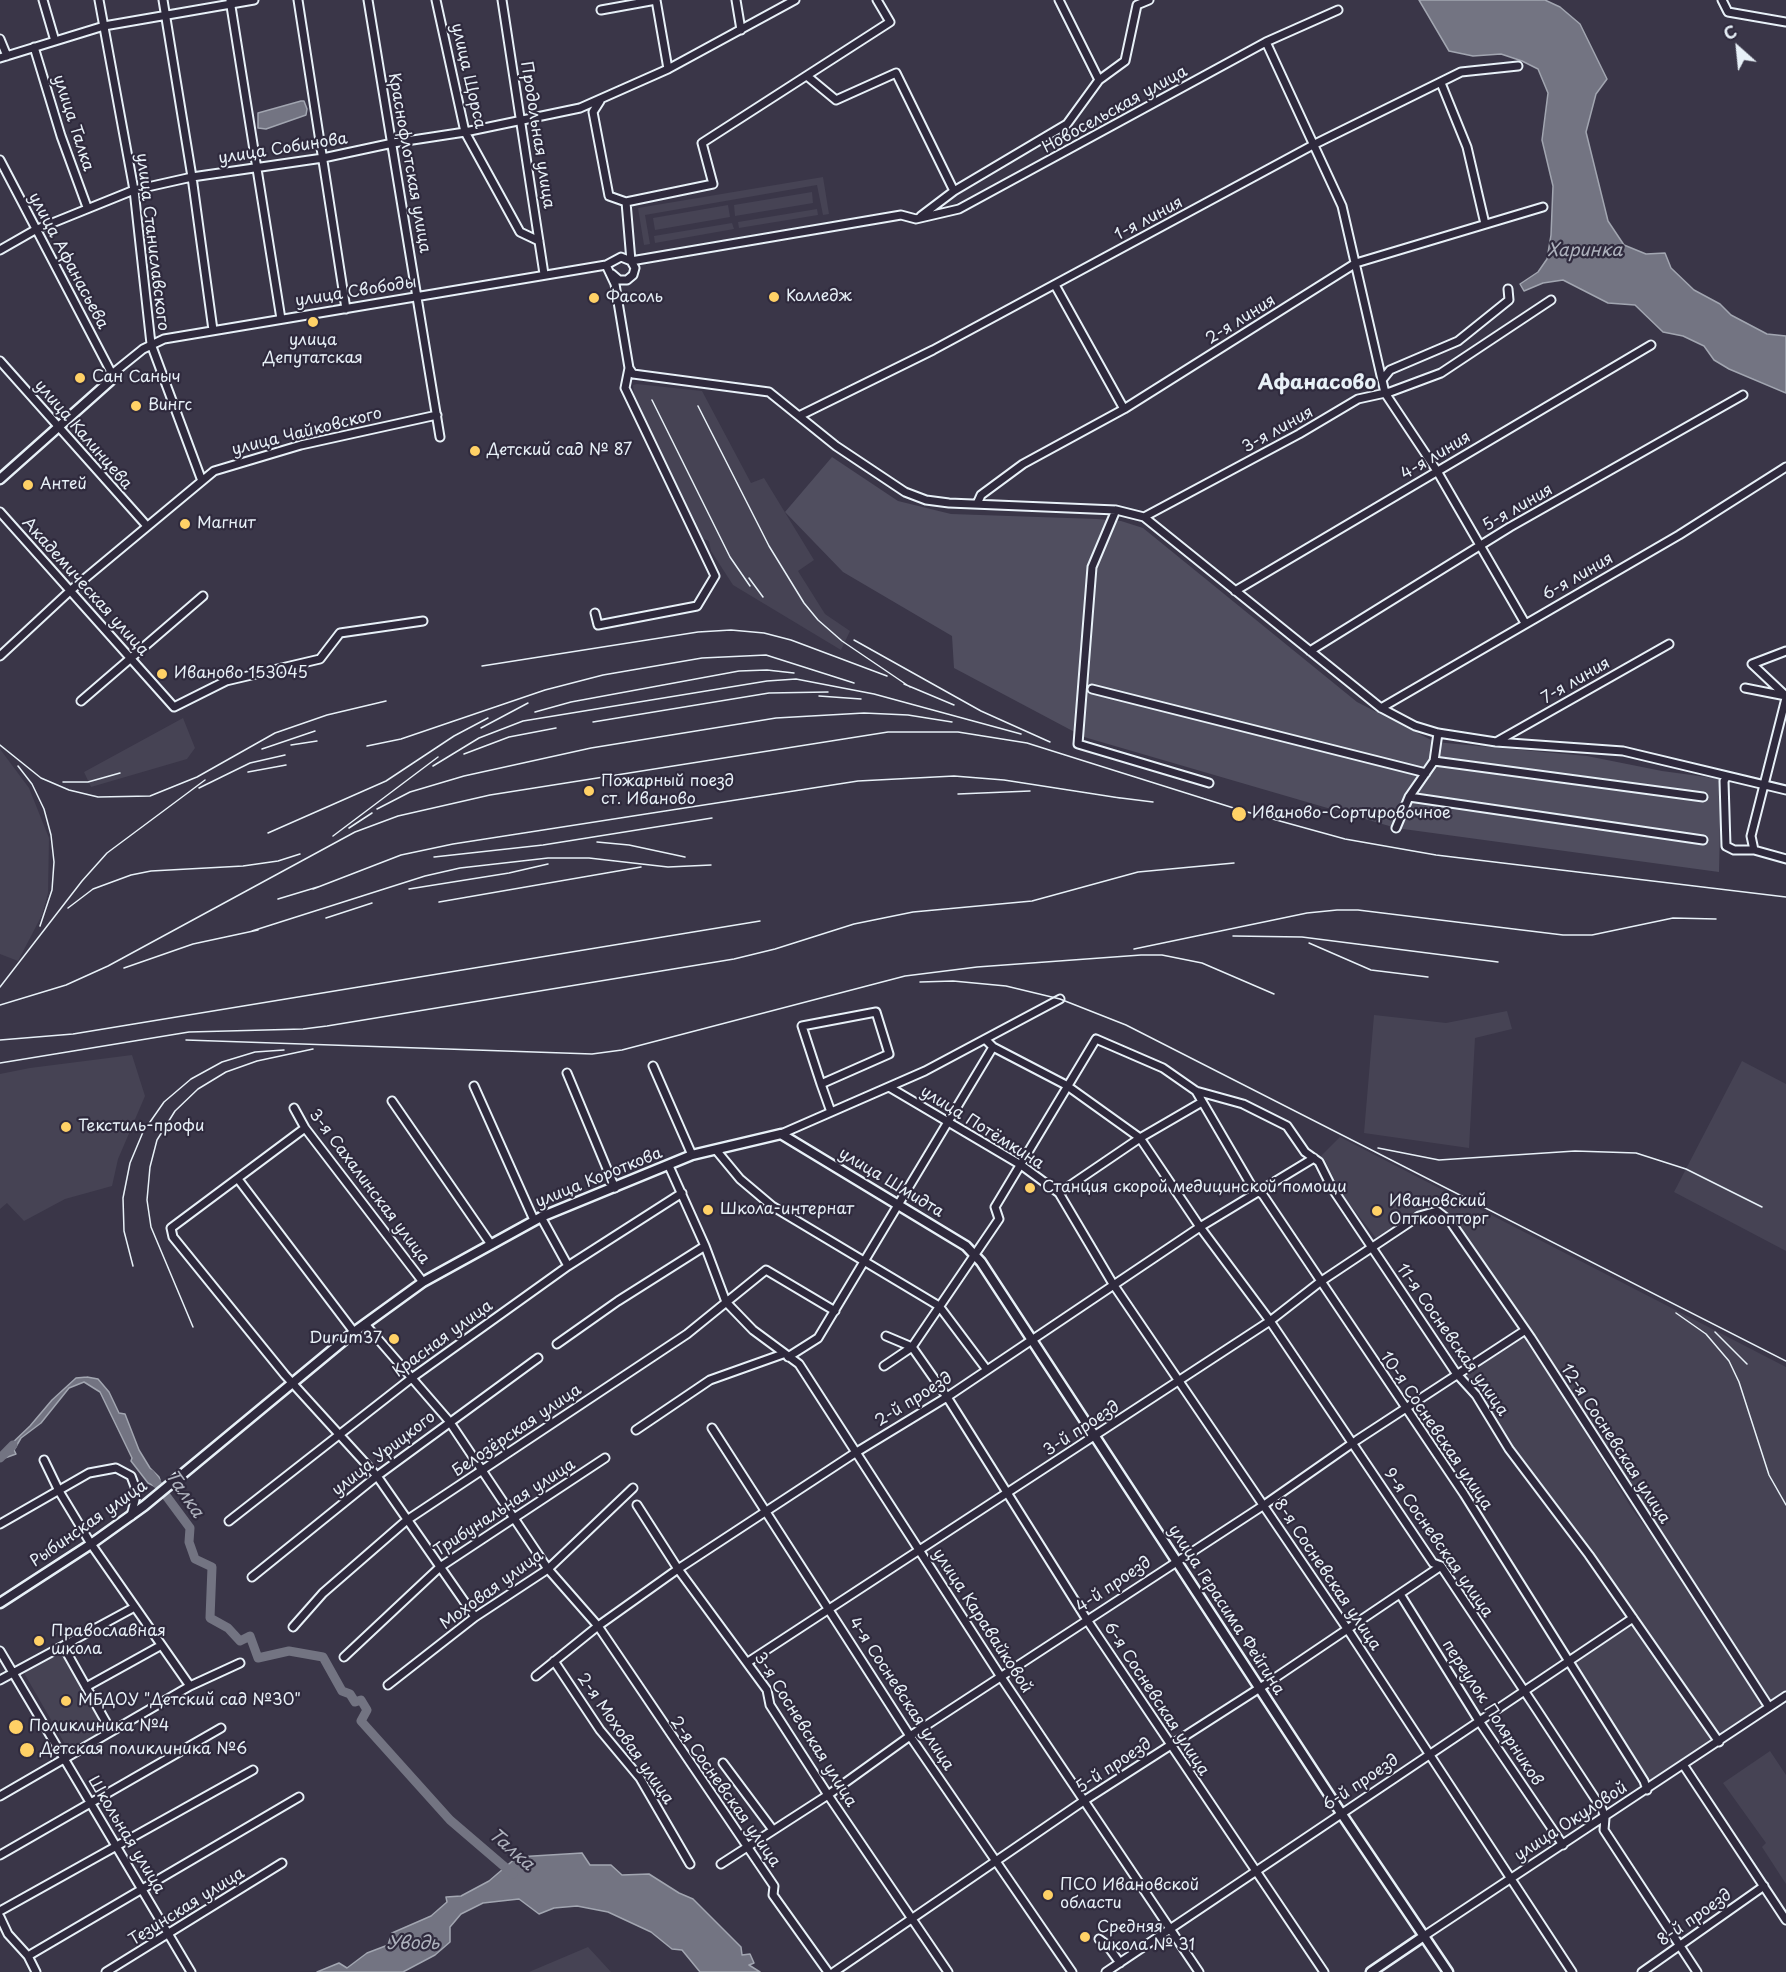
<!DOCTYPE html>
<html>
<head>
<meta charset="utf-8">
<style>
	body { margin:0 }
	#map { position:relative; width:1786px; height:1972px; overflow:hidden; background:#3a3648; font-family:"Playpen Sans",sans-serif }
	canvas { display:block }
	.north { position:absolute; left:1708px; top:18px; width:60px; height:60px; -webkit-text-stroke:4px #2f2a3d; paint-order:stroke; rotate:333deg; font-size:16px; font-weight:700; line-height:24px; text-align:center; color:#e8f1f8 }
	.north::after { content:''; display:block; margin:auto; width:21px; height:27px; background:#e8f1f8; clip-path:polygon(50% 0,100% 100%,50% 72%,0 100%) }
</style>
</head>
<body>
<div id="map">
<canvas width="1786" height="1972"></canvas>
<div class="north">С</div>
</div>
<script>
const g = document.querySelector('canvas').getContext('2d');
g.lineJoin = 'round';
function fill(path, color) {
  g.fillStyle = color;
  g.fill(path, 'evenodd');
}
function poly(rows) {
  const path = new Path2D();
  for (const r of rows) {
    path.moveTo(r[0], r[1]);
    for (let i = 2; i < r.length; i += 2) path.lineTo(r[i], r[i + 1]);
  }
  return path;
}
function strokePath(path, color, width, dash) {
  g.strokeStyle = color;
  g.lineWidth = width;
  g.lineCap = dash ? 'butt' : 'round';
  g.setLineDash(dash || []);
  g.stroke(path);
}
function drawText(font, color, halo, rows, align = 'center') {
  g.font = font + ' "Playpen Sans",sans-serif';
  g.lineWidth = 4.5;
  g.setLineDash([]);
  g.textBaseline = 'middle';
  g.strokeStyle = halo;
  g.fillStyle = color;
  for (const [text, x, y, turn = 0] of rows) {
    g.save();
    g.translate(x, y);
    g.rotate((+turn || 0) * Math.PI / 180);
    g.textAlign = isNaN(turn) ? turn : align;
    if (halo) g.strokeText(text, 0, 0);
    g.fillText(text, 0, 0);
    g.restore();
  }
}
fill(poly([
	[823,177,829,214,823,215,817,185,645,215,650,244,644,245,638,208],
	[812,192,813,203,735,216,734,205],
	[728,205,730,217,655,230,653,218],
	[817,209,818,215,739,228,738,222],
	[732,223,734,229,655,243,654,236],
	[637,384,702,391,751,483,764,478,814,560,798,571,825,614,850,631,841,650,733,585,711,551,709,541,701,538,634,395,633,385],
	[183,718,195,748,187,759,91,787,84,772],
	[0,749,29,788,49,838,48,893,42,915,18,961,0,954],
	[1507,1011,1512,1029,1475,1038,1469,1148,1364,1133,1374,1015,1446,1023],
	[132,1055,145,1096,118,1159,112,1186,65,1199,24,1221,7,1203,0,1209,0,1074,30,1068],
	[1742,1061,1786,1084,1786,1251,1674,1192],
	[1340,1137,1786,1367,1786,1692,1771,1701,1567,1385,1455,1220,1446,1212,1430,1206,1376,1238,1316,1161],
	[1520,1333,1549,1373,1632,1509,1664,1552,1764,1707,1720,1735,1592,1554,1510,1448,1459,1373],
	[1629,1623,1713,1743,1649,1785,1569,1662],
	[63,1652,108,1729,69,1751,24,1673],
	[1770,1751,1786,1775,1786,1884,1762,1847,1766,1843,1723,1783],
	[588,1947,611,1972,529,1972]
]), '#464354');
fill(poly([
	[832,457,898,501,951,514,1097,519,1121,521,1143,528,1357,702,1435,742,1587,756,1662,771,1721,779,1719,872,1396,828,1084,737,954,668,952,636,843,572,785,512]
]), '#504e5f');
const water = poly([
	[1419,0,1545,0,1560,7,1580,24,1607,79,1596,94,1586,132,1608,221,1624,245,1646,254,1665,253,1671,268,1694,290,1720,304,1731,315,1767,334,1786,336,1786,393,1729,369,1714,360,1704,346,1683,336,1663,332,1635,305,1608,303,1563,280,1543,283,1524,291,1520,284,1538,272,1547,259,1551,235,1553,186,1542,140,1548,93,1538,69,1522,61,1501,54,1473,56,1449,51,1419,0],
	[301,101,304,101,307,109,306,115,266,129,258,128,258,113,301,101],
	[87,1377,98,1379,109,1392,119,1413,125,1414,139,1450,150,1468,159,1477,160,1480,154,1486,148,1483,131,1461,132,1458,100,1392,84,1382,69,1388,41,1423,21,1438,14,1450,16,1454,2,1459,8,1447,30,1426,52,1400,76,1378,87,1377],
	[582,1853,590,1865,611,1865,622,1875,649,1874,679,1893,693,1899,741,1947,742,1955,750,1954,754,1963,749,1965,760,1972,700,1972,682,1950,672,1949,651,1932,608,1912,577,1906,554,1908,539,1914,519,1899,483,1903,461,1914,450,1927,450,1942,435,1955,403,1972,317,1972,339,1963,347,1968,367,1953,388,1945,392,1933,431,1916,447,1902,446,1897,461,1896,489,1881,517,1857,582,1853]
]);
fill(water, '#737482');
strokePath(water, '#a2a6b1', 1.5);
strokePath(poly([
	[0,1458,13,1445],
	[150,1474,190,1528,189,1542,195,1559,212,1567,210,1618,228,1628,240,1641,250,1636,258,1658,289,1651,323,1657,342,1691,350,1694,355,1702,361,1700,367,1710,361,1721,450,1820,513,1874]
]), '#737482', 9);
const minor = poly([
	[43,0,55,41],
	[99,0,134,190,151,344,202,481],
	[163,0,192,177,213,330],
	[230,0,281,319],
	[298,0,346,309],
	[368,0,440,437],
	[436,0,465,132,520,232,539,241],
	[502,0,544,274],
	[736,0,741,30],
	[1722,0,1728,12,1786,22],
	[601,10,656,0,668,69],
	[0,39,7,56],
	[1266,42,1342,206,1385,393,1437,471,1525,623],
	[34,47,61,136,87,207],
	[0,58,104,26,254,0],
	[807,76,836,100,896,73,954,191,921,216],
	[1099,80,1125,61,1137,5,1149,0],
	[1441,83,1467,147,1485,224],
	[600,101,593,112,609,196,626,202,631,261,635,268,633,275,627,280,619,280,612,274],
	[0,160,112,374,143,349,164,339,606,265,621,257,631,261],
	[954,191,1067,124,1099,80,1059,0],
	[626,202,713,184,702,143,890,22,877,0],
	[0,250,35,230,134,190,192,177,323,158,393,143,465,132,580,108,668,69,795,0],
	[631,261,901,215,916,219,959,209,1266,42,1338,10],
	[1055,285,1124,409],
	[0,361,147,526],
	[629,368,633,374,769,392,836,446,905,492,926,500,949,503,1116,510,1144,517,1381,708,1415,726,1438,733,1496,742,1623,751,1786,790],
	[1382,380,1390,370,1458,341,1509,300,1508,289],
	[799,416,933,350,1313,145,1461,72,1518,66],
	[977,504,981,495,1023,464,1124,409,1356,263,1543,207],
	[1116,510,1092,567,1078,744,1209,783],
	[0,512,174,707,226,681,320,659,340,633,423,621],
	[1144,517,1299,434,1358,399,1390,392,1441,373,1551,300],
	[1235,591,1651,345],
	[595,613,598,625,697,606,715,576,625,388,629,368,615,284,606,265],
	[1310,651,1510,527,1743,395],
	[1786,651,1752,664,1786,696],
	[0,656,71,590,214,471,301,445,437,415],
	[1745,688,1786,696],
	[1092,689,1426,773],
	[81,701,203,596],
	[1381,708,1679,535,1786,467],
	[1496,742,1669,644],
	[1434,761,1703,797],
	[1727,776,1724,781,1726,846,1734,850,1754,850,1786,859],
	[1409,797,1703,840],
	[1396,828,1409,797,1434,761,1438,733],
	[1754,850,1751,836,1786,698],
	[986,1040,993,1047,1066,1085,1140,1138,1200,1227,1270,1321,1433,1563,1441,1566,1537,1710,1602,1809,1605,1818,1604,1830,1697,1972],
	[653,1066,692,1155],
	[567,1073,615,1188],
	[821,1084,889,1054,876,1012,802,1026,821,1084,831,1112],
	[474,1086,534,1220],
	[889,1087,1021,1165,1059,1193,1113,1284,1348,1630,1572,1972],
	[1196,1091,1251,1185,1263,1195,1464,1494,1644,1781,1647,1790],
	[392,1101,490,1243],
	[294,1108,305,1128,423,1282],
	[305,1128,171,1228,173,1237,285,1375,377,1476,475,1617],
	[781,1134,925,1071,1060,999],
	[716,1150,740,1179,772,1206,939,1306,987,1370],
	[669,1166,705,1246,726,1302,753,1330,799,1364,1001,1677,1199,1972],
	[238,1179,354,1332],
	[1059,1193,1140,1138,1202,1102],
	[541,1217,568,1266],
	[365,1324,449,1421,548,1569,598,1626,774,1886,773,1895,828,1972],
	[886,1336,912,1347],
	[557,1344,618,1301,705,1246],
	[912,1347,947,1397,1087,1620,1324,1972],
	[788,1357,818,1338,993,1047],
	[884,1366,912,1347,999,1219,995,1207,1096,1039,1163,1068,1196,1091,1243,1104,1287,1126,1305,1152,1319,1162,1332,1188,1456,1373,1476,1395,1509,1449,1589,1555,1719,1742],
	[712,1428,910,1736,1072,1972],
	[636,1430,710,1380,783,1354],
	[44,1460,59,1491,91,1544,190,1686],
	[637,1505,678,1569,767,1690,770,1705,828,1795,948,1972],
	[229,1521,413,1377,568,1266,682,1193],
	[0,1524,89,1473,116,1468,131,1476,137,1492,131,1516],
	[252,1577,377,1476,538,1358],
	[1400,1594,1479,1721,1563,1845],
	[293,1627,323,1593,407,1520,687,1334,766,1270,835,1311],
	[63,1646,111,1731],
	[0,1651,191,1972],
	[344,1657,440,1567,605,1458],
	[554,1661,600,1730,640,1778,690,1864],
	[748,1662,1270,1321,1320,1282,1419,1216,1437,1211,1450,1221,1531,1338,1769,1707],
	[536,1676,598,1626,678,1569,855,1453,947,1397,1200,1227,1314,1158],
	[0,1680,133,1608],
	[388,1685,475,1617,548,1569,633,1488],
	[86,1687,160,1646],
	[723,1763,773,1830],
	[1684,1766,1786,1920],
	[0,1796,190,1686,240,1663],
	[0,1855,221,1728],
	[721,1864,828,1795,910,1736,1264,1505,1357,1440,1524,1331],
	[0,1911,253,1770],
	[0,1917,8,1934,28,1956,36,1972],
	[1424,1936,1786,1696],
	[1099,1939,1107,1945,1120,1963],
	[28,1956,299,1797],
	[106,1972,282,1863],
	[834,1972,1085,1800,1266,1684,1441,1566],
	[1106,1972,1633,1618],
	[1642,1972,1764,1886]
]);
const major = poly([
	[0,479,110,381,112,374],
	[0,1603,91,1544,144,1506,354,1332,423,1282,541,1217,692,1155,781,1134,966,1246,981,1262,1341,1813,1448,1972],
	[1371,1972,1424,1936]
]);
strokePath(minor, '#e8f1f8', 11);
strokePath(major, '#e8f1f8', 13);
strokePath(minor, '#2f2a3d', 7);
strokePath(major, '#2f2a3d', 8);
strokePath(poly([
	[652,400,730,557,750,586],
	[698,406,769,546,804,603,818,620,842,641,910,687],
	[749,578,763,597],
	[854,640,981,711,1050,742],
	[482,666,698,632,731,630,764,633,791,640,887,676],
	[904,684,954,705],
	[819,696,861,699],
	[535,712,571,702,739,671,767,670,794,673],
	[593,722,769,693,828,692],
	[481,728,528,703],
	[0,745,41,778,69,790,98,797,150,796,197,777,275,733,327,715,386,701],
	[291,745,317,741],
	[367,746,401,739,545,690,603,675,702,658,766,655,854,683],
	[262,749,315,731],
	[464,754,509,737,556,728],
	[18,766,32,784,44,809,51,835,54,862,52,890,40,926],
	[433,766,479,738,523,721,767,681,796,679,874,694,1021,734],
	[248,772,286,765],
	[63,782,88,782,120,773],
	[199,788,250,763,285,755],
	[958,794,1030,791],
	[1113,797,1153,802],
	[377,809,410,792,464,776,591,748,776,718,864,713,908,715,952,722],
	[349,828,372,813],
	[268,833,386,781,454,736,488,718],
	[333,836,438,757],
	[597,842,629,845,685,857],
	[434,857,543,845,712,818],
	[313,889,401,855,453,844,858,781,954,776,1004,780,1120,798],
	[409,889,509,873,548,864],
	[278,899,321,886],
	[439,902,641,867],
	[68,908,93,889,131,875,151,871,243,866,278,861,300,854],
	[326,918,372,903],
	[252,931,425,876,460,868,548,858,589,858,668,867,711,865],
	[1233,936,1302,937,1498,962],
	[1309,943,1371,970,1428,977],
	[1134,949,1307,913,1337,910,1358,910,1563,935,1592,935,1673,918,1716,919],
	[124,968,193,944,258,930],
	[920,982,953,981,1006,986,1060,999,1126,1025,1786,1361],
	[0,987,82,881,107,853,205,780],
	[0,1005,66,985,108,966,355,832,398,816,490,795,888,732,958,732,1027,743,1240,810,1345,839,1436,855,1786,897],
	[0,1040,73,1034,760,921],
	[186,1040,592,1054,622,1050,905,976,977,967,1141,955,1162,955,1202,963,1274,994],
	[0,1063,189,1032,303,1029,327,1026,734,959,775,949,854,924,913,912,1032,901,1138,872,1234,863],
	[1378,1148,1439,1160,1575,1151,1636,1153,1686,1169,1762,1207],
	[133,1266,124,1231,123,1198,130,1163,143,1132,164,1102,191,1079,222,1062,255,1052,284,1050],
	[1676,1313,1706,1334,1729,1361,1739,1382,1769,1475,1786,1505],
	[193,1327,151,1227,147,1200,150,1167,157,1140,175,1111,198,1089,226,1072,257,1061,313,1049],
	[1715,1332,1747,1364]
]), '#e8f1f8', 1.5);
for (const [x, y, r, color] of [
	[774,297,6,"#ffd166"],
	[594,298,6,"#ffd166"],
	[313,322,6,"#ffd166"],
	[80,378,6,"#ffd166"],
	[136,406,6,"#ffd166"],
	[475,451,6,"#ffd166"],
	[28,485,6,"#ffd166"],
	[185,524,6,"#ffd166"],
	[162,674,6,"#ffd166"],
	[589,791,6,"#ffd166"],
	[1239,814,8,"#ffd166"],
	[66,1127,6,"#ffd166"],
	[1030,1188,6,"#ffd166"],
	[708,1210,6,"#ffd166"],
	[1377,1211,6,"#ffd166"],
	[394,1339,6,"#ffd166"],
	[39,1641,6,"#ffd166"],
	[66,1701,6,"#ffd166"],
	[16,1727,8,"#ffd166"],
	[27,1750,8,"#ffd166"],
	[1048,1895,6,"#ffd166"],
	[1085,1937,6,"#ffd166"]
]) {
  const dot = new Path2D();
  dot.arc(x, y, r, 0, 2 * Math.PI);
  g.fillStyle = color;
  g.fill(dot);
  strokePath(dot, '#2f2a3d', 2);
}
drawText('16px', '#e8f1f8', '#2f2a3d', [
	["улица Щорса",468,76,77],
	["Новосельская улица",1115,110,-29],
	["улица Талка",73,123,72],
	["Продольная улица",537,135,81],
	["улица Собинова",283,149,-9],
	["Краснофлотская улица",409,163,80],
	["1-я линия",1149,219,-28],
	["улица Станиславского",152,242,83],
	["улица Афанасьева",68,261,62],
	["улица Свободы",356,292,-9],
	["2-я линия",1241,320,-32],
	["3-я линия",1278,430,-29],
	["улица Чайковского",307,432,-14],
	["улица Калинцева",83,435,49],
	["4-я линия",1436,456,-31],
	["5-я линия",1518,508,-30],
	["6-я линия",1578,577,-30],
	["Академическая улица",85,587,48],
	["7-я линия",1576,681,-30],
	["улица Потёмкина",982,1128,32],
	["улица Короткова",599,1178,-22],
	["улица Шмидта",891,1183,31],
	["3-я Сахалинская улица",369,1187,53],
	["Красная улица",443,1339,-36],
	["11-я Сосневская улица",1452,1340,55],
	["2-й проезд",914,1400,-32],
	["3-й проезд",1082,1429,-33],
	["Белозёрская улица",517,1431,-34],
	["10-я Сосневская улица",1436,1431,56],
	["12-я Сосневская улица",1615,1444,57],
	["улица Урицкого",384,1454,-38],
	["Трибунальная улица",505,1508,-33],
	["Рыбинская улица",89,1524,-35],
	["9-я Сосневская улица",1438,1543,55],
	["8-я Сосневская улица",1327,1575,56],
	["4-й проезд",1114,1585,-34],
	["Моховая улица",492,1590,-36],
	["улица Герасима Фейгина",1226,1610,57],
	["улица Каравайковой",982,1621,57],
	["4-я Сосневская улица",901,1694,57],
	["6-я Сосневская улица",1156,1699,57],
	["переулок Полярников",1492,1713,57],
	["3-я Сосневская улица",805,1730,58],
	["2-я Моховая улица",625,1739,55],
	["5-й проезд",1114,1766,-33],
	["6-й проезд",1361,1783,-34],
	["2-я Сосневская улица",725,1792,55],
	["улица Окуловой",1571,1822,-33],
	["Школьная улица",126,1835,59],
	["Тезинская улица",187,1907,-32],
	["8-й проезд",1695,1918,-35]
]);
drawText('16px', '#e8f1f8', '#2f2a3d', [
	["Колледж",786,297],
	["Фасоль",606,298],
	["улица",313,341,"center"],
	["Депутатская",313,359,"center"],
	["Сан Саныч",92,378],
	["Вингс",148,406],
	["Детский сад № 87",487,451],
	["Антей",40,485],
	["Магнит",197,524],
	["Иваново 153045",174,674],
	["Пожарный поезд",601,782],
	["ст. Иваново",601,800],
	["Иваново-Сортировочное",1252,814],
	["Текстиль-профи",78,1127],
	["Станция скорой медицинской помощи",1042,1188],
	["Ивановский",1389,1202],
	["Опткоопторг",1389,1220],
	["Школа-интернат",720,1210],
	["Durum37",382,1339,"right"],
	["Православная",51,1632],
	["школа",51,1650],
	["МБДОУ \"Детский сад №30\"",78,1701],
	["Поликлиника №4",29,1727],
	["Детская поликлиника №6",40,1750],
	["ПСО Ивановской",1060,1886],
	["области",1060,1904],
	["Средняя",1097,1928],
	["школа № 31",1097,1946]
], 'left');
drawText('italic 18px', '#aeb2bd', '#2f2a3d', [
	["Харинка",1585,251],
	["Талка",184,1494,56],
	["Талка",511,1850,41],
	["Уводь",413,1944]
]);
drawText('bold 20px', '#e8f1f8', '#2f2a3d', [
	["Афанасово",1317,383]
]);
</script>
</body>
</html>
